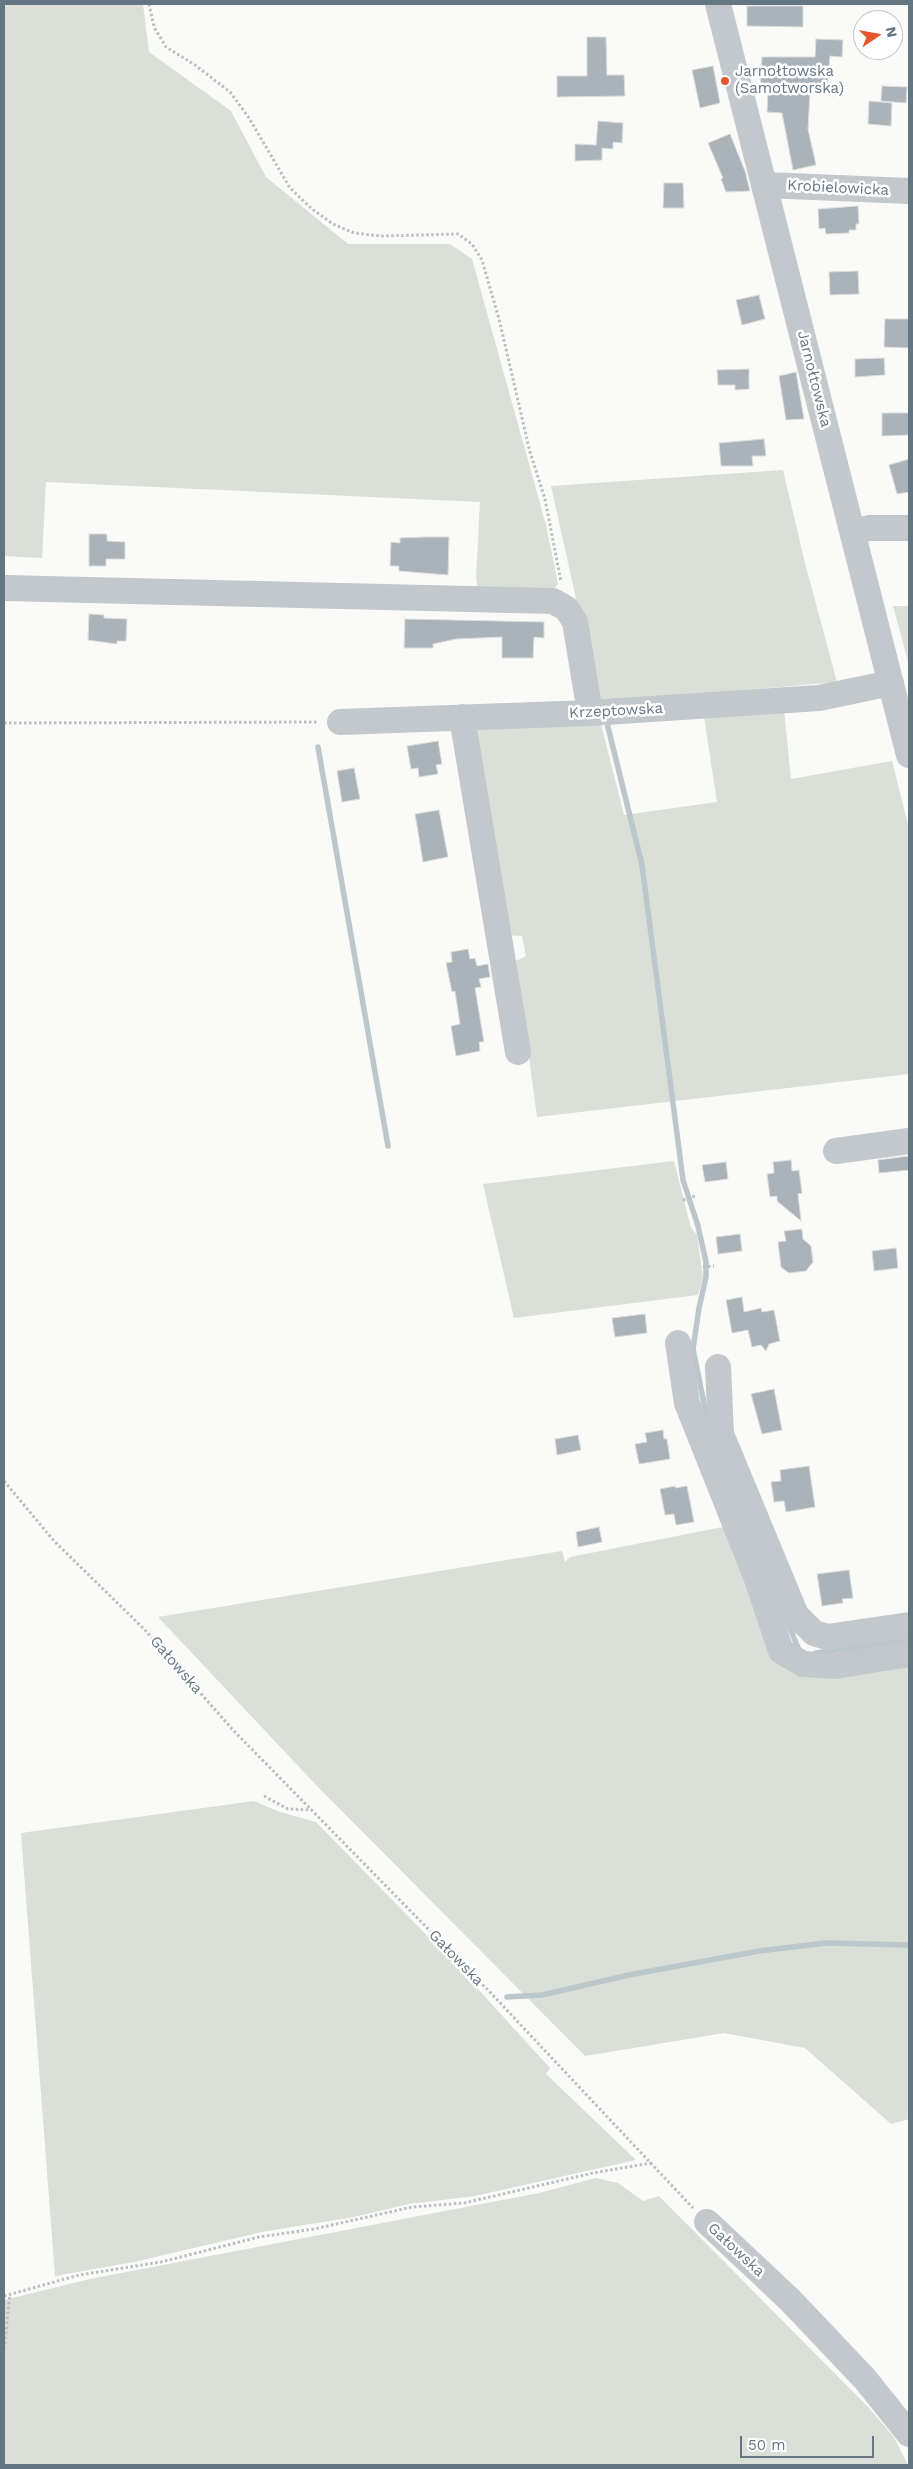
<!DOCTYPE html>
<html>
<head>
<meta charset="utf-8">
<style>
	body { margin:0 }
	#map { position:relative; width:913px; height:2469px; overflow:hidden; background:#fafaf8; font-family:"Work Sans",sans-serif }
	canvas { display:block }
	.frame { position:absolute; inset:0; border:5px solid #657683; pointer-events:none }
	.north { position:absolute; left:853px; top:10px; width:50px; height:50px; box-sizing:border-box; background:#fff; border:1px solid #c1c8cd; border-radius:50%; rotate:78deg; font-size:14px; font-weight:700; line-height:20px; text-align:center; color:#657683 }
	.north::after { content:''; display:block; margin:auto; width:18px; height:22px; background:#e4572e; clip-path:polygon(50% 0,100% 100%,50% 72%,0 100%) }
	.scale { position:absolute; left:740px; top:2436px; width:134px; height:22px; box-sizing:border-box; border:2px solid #657683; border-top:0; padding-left:6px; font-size:15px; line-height:18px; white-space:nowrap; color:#657683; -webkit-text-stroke:4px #fff; paint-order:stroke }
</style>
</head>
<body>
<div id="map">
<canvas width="913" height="2469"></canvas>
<div class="frame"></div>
<div class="north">N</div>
<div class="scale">50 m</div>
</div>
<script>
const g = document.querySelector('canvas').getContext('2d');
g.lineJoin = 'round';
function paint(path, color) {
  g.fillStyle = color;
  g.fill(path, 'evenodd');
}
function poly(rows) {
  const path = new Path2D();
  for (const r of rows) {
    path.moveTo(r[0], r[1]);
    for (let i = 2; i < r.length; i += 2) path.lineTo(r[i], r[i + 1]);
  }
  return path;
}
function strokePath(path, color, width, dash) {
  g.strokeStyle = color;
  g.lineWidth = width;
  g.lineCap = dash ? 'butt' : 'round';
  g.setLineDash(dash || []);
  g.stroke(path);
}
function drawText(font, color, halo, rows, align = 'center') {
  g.font = font + ' "Work Sans",sans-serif';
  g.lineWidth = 5;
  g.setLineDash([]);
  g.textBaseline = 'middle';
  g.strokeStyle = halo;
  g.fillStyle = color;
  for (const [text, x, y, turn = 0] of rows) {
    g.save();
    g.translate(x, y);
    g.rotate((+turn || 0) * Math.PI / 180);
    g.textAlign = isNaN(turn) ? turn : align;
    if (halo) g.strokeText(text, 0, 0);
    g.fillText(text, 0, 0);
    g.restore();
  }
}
const green = poly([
	[4,4,143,4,149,52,231,111,266,177,348,244,450,244,472,259,546,525,558,584,552,591,478,589,476,578,480,502,46,482,42,558,4,556],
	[783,470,805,563,837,682,599,703,551,486],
	[893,606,909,606,909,665],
	[784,710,791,779,892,761,909,829,909,1074,537,1117,516,961,526,956,522,936,506,935,473,736,479,728,600,720,624,815,717,802,704,717],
	[674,1161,691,1228,697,1235,703,1277,698,1295,514,1318,483,1184],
	[728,1526,781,1661,909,1664,909,2119,891,2124,805,2048,724,2033,585,2056,317,1786,158,1617,562,1551,565,1562,570,1557],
	[254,1801,280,1812,316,1822,456,1965,550,2068,546,2074,636,2160,475,2196,409,2204,354,2217,262,2232,134,2262,55,2276,21,1833],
	[596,2178,618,2183,643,2201,659,2196,869,2408,894,2437,908,2465,4,2465,4,2300,90,2279,539,2193]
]);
const stream = poly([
	[607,723,642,865,683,1180,698,1226,706,1262,706,1277,699,1308,693,1349,708,1423],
	[318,747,388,1146],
	[787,1621,799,1650],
	[816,1653,909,1640],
	[507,1997,542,1995,629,1975,759,1951,826,1943,909,1945]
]);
const building = poly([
	[747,6,803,6,803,27,747,26,747,6],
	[587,37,606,37,607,75,624,75,625,96,557,97,557,76,587,76,587,37],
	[816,39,843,40,842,57,830,56,827,91,810,92,808,129,816,165,793,170,782,113,767,112,768,91,760,91,762,57,815,57,816,39],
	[713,66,720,103,700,108,692,70,713,66],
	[882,86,907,87,906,103,881,101,882,86],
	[869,101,892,103,891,126,868,124,869,101],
	[598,121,623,123,622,143,613,142,613,149,602,148,602,160,575,161,575,144,596,145,598,121],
	[730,134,745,171,750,191,726,192,721,179,723,178,708,143,730,134],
	[664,183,683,183,684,208,663,208,664,183],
	[858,206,859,224,856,224,856,230,849,230,849,233,826,234,825,228,819,229,818,209,858,206],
	[858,271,859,294,830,295,829,272,858,271],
	[759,295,765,319,742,325,736,300,759,295],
	[885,319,909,319,909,348,884,347,885,319],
	[884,358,885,375,855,377,855,359,884,358],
	[749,369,749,389,735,390,735,385,718,385,717,370,749,369],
	[796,372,804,419,786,420,779,376,796,372],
	[882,413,909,413,909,435,882,436,882,413],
	[764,439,766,456,752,456,753,466,721,466,719,443,764,439],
	[909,459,909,492,897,494,889,465,909,459],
	[89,534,107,534,107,541,125,542,125,559,106,559,106,566,89,566,89,534],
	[425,537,449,537,448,575,399,571,399,566,390,566,391,542,400,543,400,538,425,537],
	[89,614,104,615,104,618,127,619,126,641,117,641,117,644,88,640,89,614],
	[405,619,544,622,544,638,534,637,533,658,502,658,502,637,456,639,433,644,433,648,404,648,405,619],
	[438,741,442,764,436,765,438,774,419,777,418,768,411,769,407,746,438,741],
	[354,768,360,799,342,802,337,771,354,768],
	[439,810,448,857,423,862,415,814,439,810],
	[468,949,470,959,475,958,477,966,488,964,490,977,479,979,481,987,475,988,484,1042,479,1042,480,1051,456,1056,451,1026,460,1024,455,991,452,992,446,963,452,962,451,952,468,949],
	[909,1156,909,1170,879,1173,878,1160,909,1156],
	[791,1160,792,1171,799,1170,802,1193,798,1194,801,1221,777,1201,777,1196,770,1197,767,1174,774,1173,773,1162,791,1160],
	[726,1162,728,1179,705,1182,702,1165,726,1162],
	[802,1229,803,1239,811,1246,813,1262,806,1271,789,1273,781,1267,778,1242,786,1241,784,1231,802,1229],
	[740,1234,742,1251,718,1254,716,1237,740,1234],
	[896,1248,898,1268,874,1271,872,1251,896,1248],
	[742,1297,744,1312,761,1308,762,1312,774,1310,780,1341,769,1344,766,1351,761,1345,752,1347,748,1330,732,1333,726,1300,742,1297],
	[645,1314,647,1333,615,1337,612,1318,645,1314],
	[774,1389,782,1430,762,1434,751,1394,774,1389],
	[663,1430,664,1439,667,1439,670,1459,639,1464,635,1444,647,1442,645,1433,663,1430],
	[578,1435,581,1450,557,1455,555,1439,578,1435],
	[809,1466,815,1507,786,1512,784,1501,774,1502,771,1482,781,1481,780,1470,809,1466],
	[675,1486,675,1488,687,1486,694,1522,676,1525,674,1514,665,1515,660,1489,675,1486],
	[599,1527,602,1542,578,1547,576,1532,599,1527],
	[849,1570,853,1598,842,1599,843,1603,822,1606,817,1574,849,1570]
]);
const path = poly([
	[149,4,154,27,166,47,195,65,230,92,249,118,290,188,312,209,333,224,354,233,381,236,458,234,472,244,482,260,499,319,530,452,545,499,561,582],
	[4,723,319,722],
	[683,1200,695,1196],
	[703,1267,714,1266],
	[4,1481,54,1541,145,1630,233,1730,487,1989,693,2208],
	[264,1796,288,1809,312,1810],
	[4,2296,79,2275,161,2262,259,2237,314,2229,412,2207,464,2203,593,2173,651,2163],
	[4,2349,10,2294]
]);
const minor = poly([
	[718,4,909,755],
	[766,185,909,191],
	[853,532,869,528,909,528],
	[4,588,553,601,567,609,575,622,590,713],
	[462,717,518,1052],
	[340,722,590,713,819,698,891,683],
	[836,1151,909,1141],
	[678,1343,687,1403,757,1579,781,1651,803,1664,835,1666,909,1654],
	[718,1367,721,1434,796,1615,814,1633,827,1637,909,1625],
	[707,2222,790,2300,865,2379,909,2434]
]);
const markers = [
	[725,81,5,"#e4572e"]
];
const poiNames = [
	["Jarnołtowska",735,72],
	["(Samotworska)",735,89]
];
const streetNames = [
	["Krobielowicka",838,188,3],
	["Jarnołtowska",814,379,76],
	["Krzeptowska",616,711,-3],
	["Gałowska",176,1665,49],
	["Gałowska",456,1958,46],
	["Gałowska",736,2250,43]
];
paint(green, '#dadfd7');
strokePath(stream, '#bbc7cb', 5.5);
paint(building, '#aab3b9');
strokePath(building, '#dcdcda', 1);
strokePath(path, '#bbbfc2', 3, [2.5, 2.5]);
strokePath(minor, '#c3c8cc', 26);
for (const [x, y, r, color] of markers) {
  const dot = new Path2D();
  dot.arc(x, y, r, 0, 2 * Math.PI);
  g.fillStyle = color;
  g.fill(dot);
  strokePath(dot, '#fff', 2);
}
drawText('15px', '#657683', '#fff', poiNames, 'left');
drawText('15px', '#657683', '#fff', streetNames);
</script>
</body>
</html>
